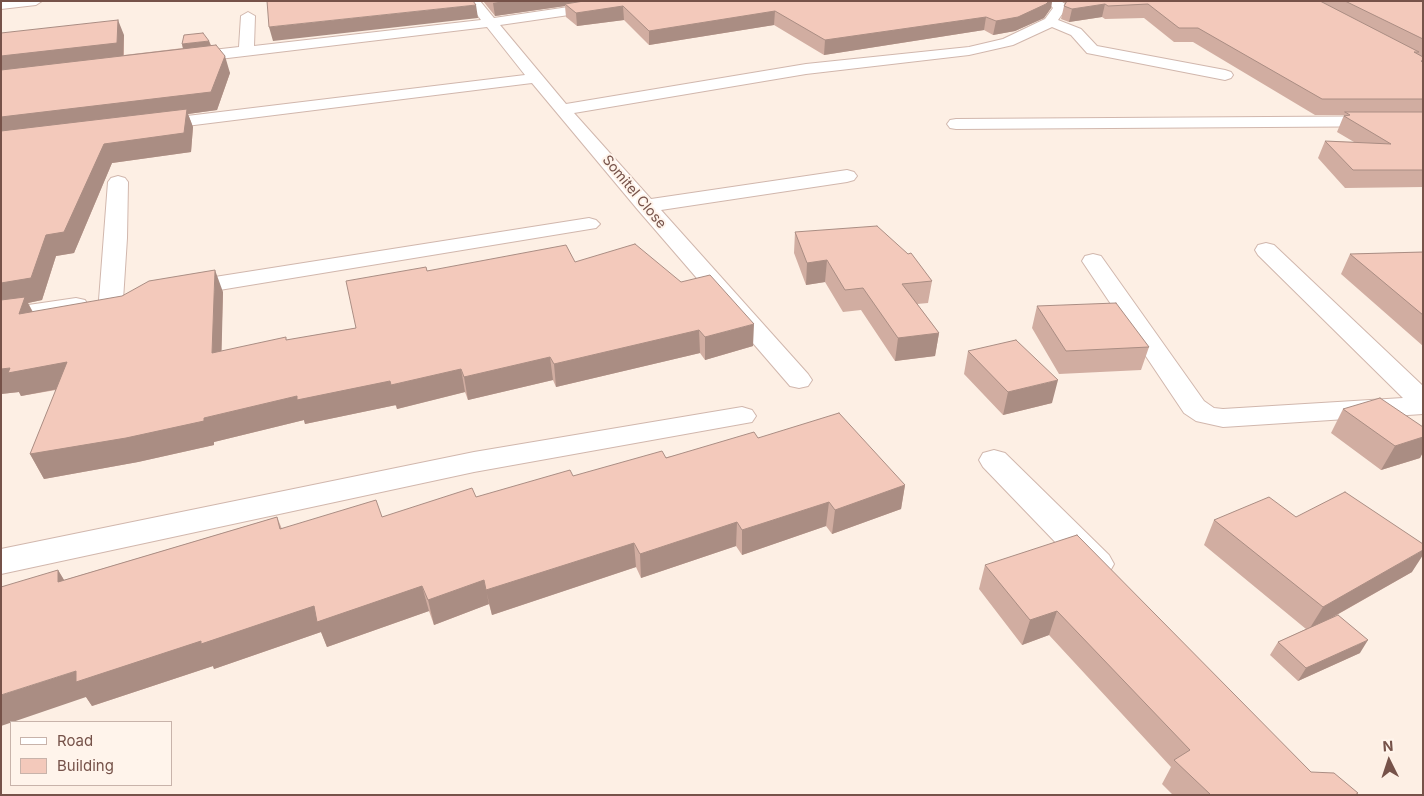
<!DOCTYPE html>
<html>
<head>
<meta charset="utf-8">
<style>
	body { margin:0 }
	#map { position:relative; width:1424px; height:796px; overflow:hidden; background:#fdefe4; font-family:Inter,sans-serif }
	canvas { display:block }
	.frame { position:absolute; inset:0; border:2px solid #765249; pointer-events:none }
	.legend { position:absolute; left:10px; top:721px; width:162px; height:65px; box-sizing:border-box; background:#fff4eb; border:1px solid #c8b3aa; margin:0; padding:6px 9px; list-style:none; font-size:15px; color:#765249 }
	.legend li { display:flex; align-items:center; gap:10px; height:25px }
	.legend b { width:25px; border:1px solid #c8b3aa }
	.north { position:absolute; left:1364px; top:736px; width:50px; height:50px; -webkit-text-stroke:4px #fff4eb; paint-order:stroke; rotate:356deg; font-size:14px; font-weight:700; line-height:20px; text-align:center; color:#765249 }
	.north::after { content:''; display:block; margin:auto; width:18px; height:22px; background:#765249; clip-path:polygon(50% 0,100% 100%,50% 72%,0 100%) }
</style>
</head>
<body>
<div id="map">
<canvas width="1424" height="796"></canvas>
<div class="frame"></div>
<ul class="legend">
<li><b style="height:6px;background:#fff"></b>Road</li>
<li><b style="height:14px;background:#f3c9bb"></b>Building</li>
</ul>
<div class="north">N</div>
</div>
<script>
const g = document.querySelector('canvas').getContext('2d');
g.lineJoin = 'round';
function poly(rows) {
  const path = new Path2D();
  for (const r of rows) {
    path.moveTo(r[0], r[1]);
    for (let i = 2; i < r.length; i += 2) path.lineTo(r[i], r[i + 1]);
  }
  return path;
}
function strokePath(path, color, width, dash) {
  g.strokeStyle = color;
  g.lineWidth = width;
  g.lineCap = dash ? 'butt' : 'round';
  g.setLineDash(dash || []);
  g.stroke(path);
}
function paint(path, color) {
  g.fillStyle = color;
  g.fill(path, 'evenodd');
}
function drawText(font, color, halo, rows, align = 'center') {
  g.font = font + ' Inter,sans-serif';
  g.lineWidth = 4;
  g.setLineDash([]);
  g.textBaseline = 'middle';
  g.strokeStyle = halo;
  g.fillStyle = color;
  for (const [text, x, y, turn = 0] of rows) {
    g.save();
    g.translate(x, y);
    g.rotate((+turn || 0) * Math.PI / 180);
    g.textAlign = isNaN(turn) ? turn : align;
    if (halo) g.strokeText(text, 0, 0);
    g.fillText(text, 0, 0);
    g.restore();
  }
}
const minor = poly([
	[1,1,42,1,36,5,1,9,1,1],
	[467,1,480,1,494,18,609,1,644,1,638,5,500,25,566,104,806,64,969,47,1003,39,1045,19,1053,8,1047,1,1061,1,1065,4,1067,7,1058,20,1081,29,1097,46,1225,70,1231,72,1233,75,1231,78,1225,80,1087,53,1071,35,1052,27,1013,45,969,55,806,74,574,113,651,199,847,170,854,172,857,176,854,180,847,182,661,210,808,374,812,380,808,386,799,388,790,386,638,210,532,83,154,130,148,129,145,125,148,121,154,120,525,75,487,27,186,63,181,61,178,58,181,55,186,53,239,47,241,16,248,12,255,16,254,46,481,20,467,1],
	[1423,116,1423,126,956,129,950,128,947,124,950,120,956,119,1423,116],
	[118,176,125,178,128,182,127,238,123,300,119,305,111,307,103,305,99,300,108,182,111,178,118,176],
	[589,218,596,220,600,224,596,228,183,296,175,294,171,289,175,284,183,282,589,218],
	[1266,243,1274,245,1423,386,1423,414,1223,427,1196,421,1184,413,1082,261,1085,256,1093,254,1101,256,1204,401,1214,408,1223,409,1403,398,1258,255,1255,250,1258,245,1266,243],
	[76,298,85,300,88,305,85,310,1,323,1,309,76,298],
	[742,407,752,410,756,416,752,422,474,472,1,574,1,549,474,452,742,407],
	[994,450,1005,453,1109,555,1114,564,1109,573,1097,577,1085,573,983,467,979,460,983,453,994,450]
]);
const wall = poly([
	[483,1,1052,1,1051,8,1044,18,1015,31,993,35,984,30,824,55,774,25,649,45,624,20,577,26,566,17,565,6,495,16],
	[1063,1,1423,1,1423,187,1345,188,1318,158,1325,141,1354,142,1337,132,1344,115,1315,115,1193,42,1174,42,1144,18,1105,19,1102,17,1069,22,1061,19,1064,6,1065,3],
	[1,33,124,35,124,55,183,48,182,44,209,41,211,45,230,73,217,110,188,114,193,127,191,152,112,163,74,253,56,256,42,300,28,303,33,312,223,292,221,351,287,340,356,328,427,271,575,262,753,346,705,360,700,353,556,387,553,380,468,400,465,392,397,409,396,405,305,424,304,420,214,442,214,445,138,462,44,479,30,454,56,390,21,396,19,392,1,394],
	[795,232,932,281,928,303,917,304,939,333,935,356,895,361,861,310,843,312,825,282,806,285,794,253],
	[1423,252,1423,346,1341,274,1350,254],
	[1037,306,1149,347,1141,370,1059,374,1032,328],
	[968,351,1052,403,1003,415,964,374],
	[1343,409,1423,427,1423,452,1420,458,1381,470,1331,433],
	[758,438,905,485,901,509,832,534,826,526,742,555,736,546,641,578,636,567,492,615,489,604,434,625,429,611,327,647,321,632,214,669,213,666,92,706,86,697,58,570,64,580,277,517,282,529,382,517],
	[1296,517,1412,572,1335,616,1360,653,1298,681,1270,655,1278,642,1306,629,1204,545,1214,520],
	[985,565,1311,772,1356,795,1173,795,1162,784,1171,767,1049,635,1022,645,979,589]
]);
const shadedWall = poly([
	[503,1,595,1,565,4,565,6,495,16,493,3],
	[1049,1,1052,1,1051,8,1044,18,1015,31,993,35,996,21],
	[1105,4,1102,17,1069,22,1072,9],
	[476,5,478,18,273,41,269,27],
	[623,6,624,20,577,26,576,13],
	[775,11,774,25,649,45,649,31],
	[986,17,984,30,824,55,825,40],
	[118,20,124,35,123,60,1,74,1,56],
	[209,41,212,49,184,53,182,44],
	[225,56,230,73,217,110,188,114,193,127,191,152,112,163,74,253,56,256,42,300,28,303,36,319,31,337,1,307,1,117],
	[827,260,825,282,806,285,807,263],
	[215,270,223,292,221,376,212,353],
	[754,324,753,346,705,360,705,337],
	[699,330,700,353,556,387,554,364],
	[939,333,935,356,895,361,898,338],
	[550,357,553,380,468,400,464,377],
	[67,362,79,385,21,396,19,392,1,394,1,369],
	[461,369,465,392,397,409,391,385],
	[1058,380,1052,403,1003,415,1008,392],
	[390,381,396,405,305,424,304,420,214,442,214,445,138,462,44,479,30,454,204,418,297,396],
	[1423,437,1423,452,1420,458,1381,470,1395,446],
	[905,485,901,509,832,534,835,510],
	[829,502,826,526,742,555,742,530],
	[737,522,736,546,641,578,640,554],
	[634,543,636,567,492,615,486,590],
	[1423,550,1423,555,1412,572,1308,631,1323,607],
	[58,570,73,595,58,582],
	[484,580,489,604,434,625,428,600],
	[422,586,429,611,327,647,321,632,214,669,213,666,92,706,86,697,1,726,1,695,76,671,201,641,314,606],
	[1057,611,1049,635,1022,645,1030,620],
	[1368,640,1360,653,1298,681,1306,668]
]);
const building = poly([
	[267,1,473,1,476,5,269,27,267,1],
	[584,1,1049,1,1046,4,1018,17,996,21,986,17,825,40,775,11,649,31,623,6,576,13,565,4,584,1],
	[1067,1,1320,1,1419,52,1414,52,1423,57,1423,61,1421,61,1423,62,1423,99,1322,99,1198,28,1179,28,1148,4,1108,6,1105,4,1072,9,1064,6,1067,1],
	[1345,1,1423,1,1423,39,1345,1],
	[118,20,117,43,1,56,1,33,118,20],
	[203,33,209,41,182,44,184,35,203,33],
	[216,45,225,56,211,92,1,117,1,70,216,45],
	[187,109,184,133,104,144,64,232,46,235,31,278,1,283,1,131,187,109],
	[1345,112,1423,112,1423,170,1353,170,1325,141,1391,144,1344,116,1350,115,1345,112],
	[877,226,908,254,911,253,932,281,902,284,939,333,898,338,863,288,845,290,827,260,807,263,795,232,877,226],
	[635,244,681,282,710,275,754,324,705,337,699,330,554,364,550,357,464,377,461,369,391,385,390,381,297,400,297,396,204,418,204,421,126,438,30,454,67,362,8,373,10,368,1,369,1,300,25,297,19,314,122,296,149,281,215,270,212,353,286,337,286,340,356,328,346,281,426,267,427,271,566,245,575,262,635,244],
	[1423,252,1423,315,1350,254,1423,252],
	[1116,303,1149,347,1066,351,1037,306,1116,303],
	[1016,340,1058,380,1008,392,968,351,1016,340],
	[1380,398,1423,427,1423,437,1395,446,1343,409,1380,398],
	[839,413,905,485,835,510,829,502,742,530,737,522,640,554,634,543,486,590,484,580,428,600,422,586,317,622,314,606,201,644,201,641,76,682,76,671,1,695,1,587,58,570,58,582,277,517,280,529,376,500,382,517,472,488,476,497,570,470,573,476,662,451,666,458,754,432,758,438,839,413],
	[1345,492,1423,544,1423,550,1323,607,1214,520,1269,497,1296,517,1345,492],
	[1077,535,1311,772,1334,773,1358,793,1355,795,1211,795,1174,760,1190,750,1057,611,1030,620,985,565,1077,535],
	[1338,615,1368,640,1306,668,1278,642,1338,615]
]);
const farStreetnames = [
	["Somitel Close",634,192,50]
];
strokePath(minor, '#d1b7ad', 2);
paint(minor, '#fff');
paint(wall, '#d1ada1');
paint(shadedWall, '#aa8d83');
paint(building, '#f3c9bb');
strokePath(building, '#aa8d83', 1);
drawText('14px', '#765249', '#fff4eb', farStreetnames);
</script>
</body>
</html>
